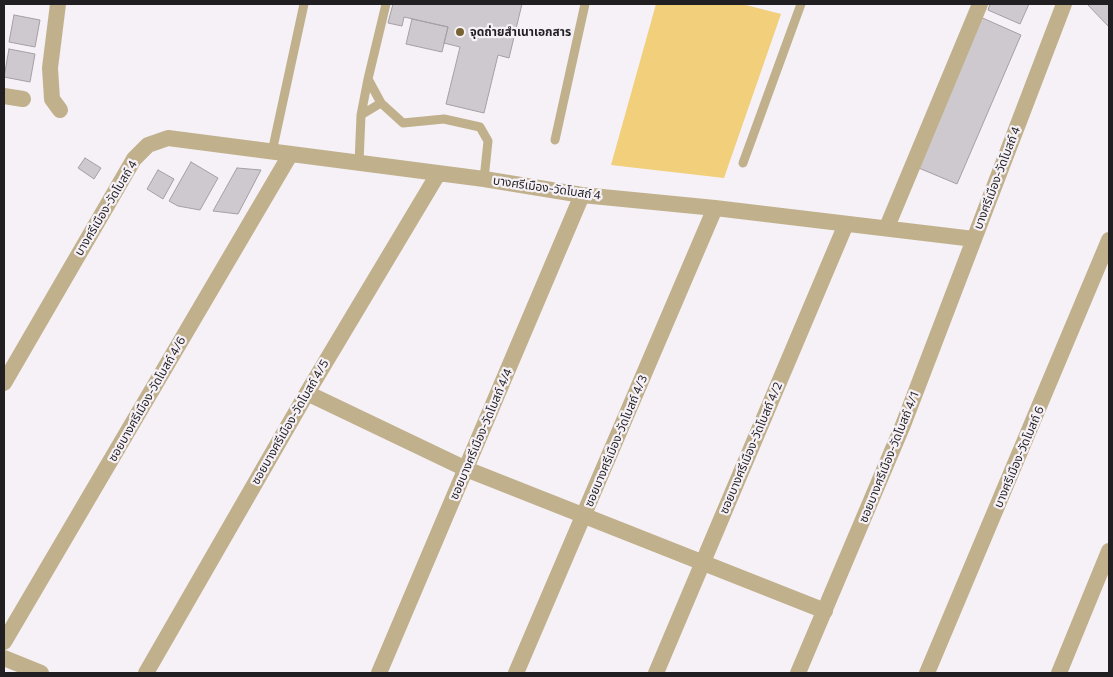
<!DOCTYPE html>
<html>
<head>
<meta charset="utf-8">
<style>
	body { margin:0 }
	#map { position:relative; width:1113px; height:677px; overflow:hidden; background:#f6f1f7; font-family:Commissioner,sans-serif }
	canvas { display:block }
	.frame { position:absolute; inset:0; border:5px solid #211f21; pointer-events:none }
</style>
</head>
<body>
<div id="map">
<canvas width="1113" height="677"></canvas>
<div class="frame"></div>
</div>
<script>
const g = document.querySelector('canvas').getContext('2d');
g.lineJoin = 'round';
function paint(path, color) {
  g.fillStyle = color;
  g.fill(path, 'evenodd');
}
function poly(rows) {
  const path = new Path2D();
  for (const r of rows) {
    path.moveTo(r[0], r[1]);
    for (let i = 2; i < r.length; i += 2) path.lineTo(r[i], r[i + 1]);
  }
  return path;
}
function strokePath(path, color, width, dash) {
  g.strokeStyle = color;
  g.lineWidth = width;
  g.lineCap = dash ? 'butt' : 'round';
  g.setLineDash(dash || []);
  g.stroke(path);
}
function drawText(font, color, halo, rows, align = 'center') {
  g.font = font + ' Commissioner,"Noto Sans Thai",sans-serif';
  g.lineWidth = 4.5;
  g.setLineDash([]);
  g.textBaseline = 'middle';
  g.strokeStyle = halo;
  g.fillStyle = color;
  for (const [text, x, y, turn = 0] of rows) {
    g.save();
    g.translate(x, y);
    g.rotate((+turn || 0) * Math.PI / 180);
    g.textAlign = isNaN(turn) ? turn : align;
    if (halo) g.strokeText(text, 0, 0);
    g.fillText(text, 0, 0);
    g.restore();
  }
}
const green = poly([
	[656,4,742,4,781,14,724,178,611,165]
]);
const building = poly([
	[393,4,522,4,509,58,498,55,484,113,446,104,460,47,444,43,448,27,404,17,402,26,388,23,393,4],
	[990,4,1029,4,1020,24,988,10,990,4],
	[1087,4,1109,4,1109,27,1087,4],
	[14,15,40,20,35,47,9,42,14,15],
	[978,16,1021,35,957,184,914,166,978,16],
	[412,19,448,27,442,52,406,44,412,19],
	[9,49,35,54,30,82,4,77,9,49],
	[85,158,101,168,94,179,78,168,85,158],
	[191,162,218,178,200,210,178,206,169,201,191,162],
	[237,168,261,170,238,214,213,211,237,168],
	[158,170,174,179,163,199,147,189,158,170]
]);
const service = poly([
	[386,4,368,79,381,103,403,123,444,119,480,127,488,141,484,179],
	[361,115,368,79],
	[555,140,585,4],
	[272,152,304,4],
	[359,163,361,115,381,103],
	[743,163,801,4]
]);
const minor = poly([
	[58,4,50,68,52,99,60,110],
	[4,96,23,99],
	[887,227,980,4],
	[4,383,134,159,148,145,168,138,484,179,582,195,715,208,974,239],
	[307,393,466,469,825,611],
	[4,642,290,155],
	[4,658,41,673],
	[146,673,307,393,438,174],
	[379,673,582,195],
	[516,673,715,208],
	[656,673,846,224],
	[798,673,903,425,1064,4],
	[927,673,1109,240],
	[1059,673,1109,551]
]);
const markers = [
	[460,32,5,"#776332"]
];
const poiNames = [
	["จุดถ่ายสำเนาเอกสาร",470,32]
];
const streetNames = [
	["บางศรีเมือง-วัดโบสถ์ 4",997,178,-69],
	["บางศรีเมือง-วัดโบสถ์ 4",547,188,8],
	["บางศรีเมือง-วัดโบสถ์ 4",106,208,-59],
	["ซอยบางศรีเมือง-วัดโบสถ์ 4/6",147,399,-60],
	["ซอยบางศรีเมือง-วัดโบสถ์ 4/5",290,422,-60],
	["ซอยบางศรีเมือง-วัดโบสถ์ 4/4",481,434,-67],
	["ซอยบางศรีเมือง-วัดโบสถ์ 4/3",616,441,-67],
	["ซอยบางศรีเมือง-วัดโบสถ์ 4/2",751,448,-67],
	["ซอยบางศรีเมือง-วัดโบสถ์ 4/1",889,457,-68],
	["บางศรีเมือง-วัดโบสถ์ 6",1019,457,-67]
];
paint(green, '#f1cf7b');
paint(building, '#cec9cf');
strokePath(building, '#a49fa4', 1);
strokePath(service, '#c0b18c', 9);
strokePath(minor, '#c0b18c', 16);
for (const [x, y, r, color] of markers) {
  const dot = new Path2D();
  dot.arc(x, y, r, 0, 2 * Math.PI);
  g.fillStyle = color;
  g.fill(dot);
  strokePath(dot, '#f6f1f7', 2);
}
drawText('bold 12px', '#211f21', '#f6f1f7', poiNames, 'left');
drawText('12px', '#211f21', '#f6f1f7', streetNames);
</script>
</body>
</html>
